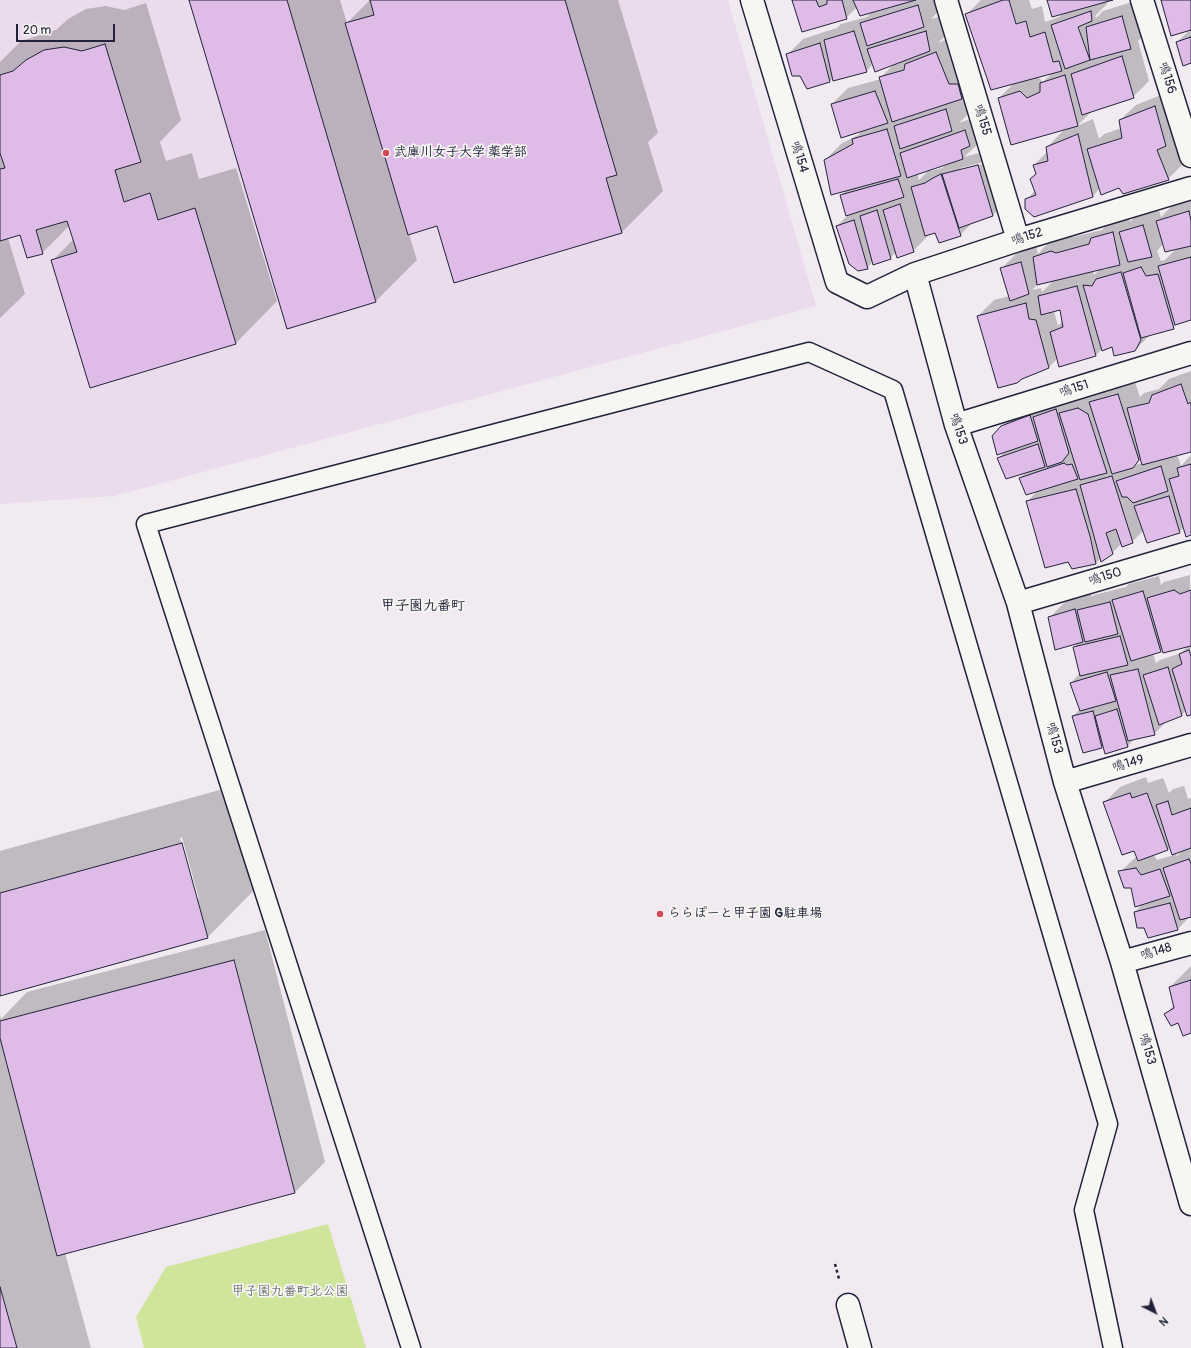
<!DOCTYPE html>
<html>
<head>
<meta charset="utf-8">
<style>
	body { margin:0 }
	#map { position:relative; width:1191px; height:1348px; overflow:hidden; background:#f1eaf0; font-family:Pangolin,sans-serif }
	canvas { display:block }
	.north { position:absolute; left:1135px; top:1292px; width:40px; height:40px; -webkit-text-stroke:3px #f6f6f2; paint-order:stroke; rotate:138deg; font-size:11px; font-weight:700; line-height:16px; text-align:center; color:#22223b }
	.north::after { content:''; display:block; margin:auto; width:14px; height:18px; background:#22223b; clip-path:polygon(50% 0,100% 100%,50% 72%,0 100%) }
	.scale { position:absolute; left:16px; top:24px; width:99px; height:18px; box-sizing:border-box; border:2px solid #22223b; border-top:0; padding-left:5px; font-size:12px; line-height:14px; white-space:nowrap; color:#22223b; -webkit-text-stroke:3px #f6f6f2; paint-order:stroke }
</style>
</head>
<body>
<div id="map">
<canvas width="1191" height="1348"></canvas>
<div class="north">N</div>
<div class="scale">20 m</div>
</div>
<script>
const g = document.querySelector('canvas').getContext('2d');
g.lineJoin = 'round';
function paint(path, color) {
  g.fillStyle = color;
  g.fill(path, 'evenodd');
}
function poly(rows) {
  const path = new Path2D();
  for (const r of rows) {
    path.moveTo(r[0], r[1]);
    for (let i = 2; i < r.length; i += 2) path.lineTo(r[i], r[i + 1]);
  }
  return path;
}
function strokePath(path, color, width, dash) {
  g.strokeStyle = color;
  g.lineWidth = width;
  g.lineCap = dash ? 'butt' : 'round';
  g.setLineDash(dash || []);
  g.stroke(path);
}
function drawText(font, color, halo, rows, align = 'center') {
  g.font = font + ' Pangolin,"Klee One",sans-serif';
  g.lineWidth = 3.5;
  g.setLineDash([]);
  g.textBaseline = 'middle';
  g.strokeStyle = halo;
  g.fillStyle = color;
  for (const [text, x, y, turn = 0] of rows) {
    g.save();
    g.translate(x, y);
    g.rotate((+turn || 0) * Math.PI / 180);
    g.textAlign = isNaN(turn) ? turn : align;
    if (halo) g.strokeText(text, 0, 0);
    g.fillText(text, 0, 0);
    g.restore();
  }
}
const built = poly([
	[0,0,728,0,816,306,114,496,0,504]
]);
const green = poly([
	[328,1224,366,1348,144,1348,136,1317,166,1267]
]);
const shadow = poly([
	[190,0,340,0,347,23,370,0,618,0,658,133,648,142,663,191,622,232,438,225,409,234,417,260,376,301],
	[793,0,936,0,939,11,931,19,942,16,946,35,938,43,952,37,978,82,963,97,968,114,959,123,981,115,979,143,964,157,994,149,1009,199,993,215,973,222,960,235,936,232,929,234,929,235,913,251,896,252,890,258,873,261,867,268,837,226,847,216,841,195,847,190,825,160,841,144,858,135,863,130,832,104,848,88,881,79,880,78,895,63,873,64,866,71,833,78,830,81,807,88,788,54,803,39,836,28,836,29,841,24,867,17,872,12,857,7,846,18],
	[983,162,983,164,961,170,961,168],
	[947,164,942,168,931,171,930,169,919,180,917,173],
	[981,0,1029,0,1032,9,1042,6,1045,22,1059,17,1064,13,1048,0,1109,0,1107,1,1107,4,1095,16,1096,18,1103,11,1138,0,1147,32,1138,41,1149,81,1133,97,1092,111,1077,126,1093,119,1099,139,1104,134,1122,128,1120,120,1136,105,1171,91,1184,163,1168,179,1120,187,1100,188,1093,196,1034,216,1026,200,1035,191,1036,174,1034,165,1047,152,1047,147,1063,131,1068,129,1067,128,999,98,1014,83,966,15],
	[1053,72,1043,82,1037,76],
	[1127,136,1128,138,1106,145,1106,143],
	[1162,0,1191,0,1191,62,1177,42,1191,29],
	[146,3,181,120,160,142,166,161,192,153,199,179,236,168,277,301,236,343,53,260,74,239,70,225,42,253,20,234,8,238,25,294,0,318,0,62,21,41,56,30,68,19,86,9,106,6,124,10],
	[1191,200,1191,319,1179,323,1173,328,1150,335,1135,350,1113,346,1102,349,1095,356,1058,358,1049,367,978,316,994,300,1009,296,1001,269,1017,253,1036,247,1038,254,1050,241,1068,235,1073,237,1102,230,1108,223,1129,217,1130,222,1136,216,1159,210,1161,217,1173,205],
	[1163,244,1177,248,1165,260,1161,261,1157,251],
	[1110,266,1106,270,1100,269,1094,275,1093,270],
	[1055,279,1042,292,1041,288,1032,290,1039,283],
	[1061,309,1063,320,1058,326,1054,311],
	[1191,371,1191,451,1177,454,1181,466,1191,455,1191,534,1184,527,1179,532,1144,530,1132,542,1122,543,1112,553,1101,558,1096,563,1072,568,1027,502,1038,490,1020,478,1026,472,999,458,1005,451,1002,426,1018,410,1094,392,1098,395,1106,386,1134,379,1140,397,1144,393,1159,389,1169,379],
	[1141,459,1142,463,1135,465],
	[1190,575,1191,714,1186,710,1182,715,1167,721,1154,734,1135,738,1128,746,1104,745,1102,747,1073,716,1080,709,1071,683,1080,673,1074,647,1078,643,1049,618,1065,602,1091,594,1092,597,1094,595,1126,587,1129,584,1159,576,1161,585,1164,582],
	[1188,646,1181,653,1160,660,1156,663,1153,653,1160,651,1163,648],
	[1146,777,1148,783,1163,778,1169,793,1173,789,1184,786,1188,799,1191,798,1191,915,1178,929,1144,927,1135,912,1143,903,1120,872,1137,856,1135,850,1104,803,1120,787],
	[1171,846,1174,855,1157,860,1154,855,1167,850],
	[1183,850,1177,856,1175,853],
	[241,784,266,878,208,937,0,995,0,851],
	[182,837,199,899,197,899,180,838],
	[265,930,325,1162,295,1192,65,1253,91,1348,0,1348,0,1015,1,1019,27,992],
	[1191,966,1191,1032,1179,1021,1166,1014,1174,1005,1170,987]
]);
const building = poly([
	[189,0,287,0,376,302,287,329,189,0],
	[370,0,565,0,617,175,606,178,622,233,454,283,437,226,408,235,345,23,374,15,370,0],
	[792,0,816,0,819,7,827,4,827,0,842,0,847,19,802,32,792,0],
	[853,0,916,0,860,16,853,0],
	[1003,0,1009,0,1016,24,1026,21,1030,37,1045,32,1053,62,1059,61,1062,71,991,90,965,14,1003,0],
	[1047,0,1113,0,1052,17,1047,0],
	[1161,0,1191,0,1191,30,1171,36,1161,0],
	[918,5,924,27,867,46,860,23,918,5],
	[1091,11,1092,21,1078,27,1090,60,1065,69,1051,25,1091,11],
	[1122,16,1131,49,1090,60,1086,27,1122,16],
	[854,31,867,72,833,81,824,40,854,31],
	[926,31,930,51,875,72,867,49,926,31],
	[1191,37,1191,63,1183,66,1176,42,1191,37],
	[820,43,830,82,807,89,800,76,792,76,786,54,820,43],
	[105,44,141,162,115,170,124,202,150,193,158,220,195,208,236,344,90,388,51,260,77,252,67,221,36,230,43,254,27,258,20,235,0,241,0,169,5,168,0,153,0,75,13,71,26,60,44,50,64,47,82,51,105,44],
	[936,52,949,84,958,84,962,99,892,122,879,77,904,70,905,64,936,52],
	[1122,56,1134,98,1082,115,1071,74,1122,56],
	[1065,75,1078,126,1011,145,998,98,1020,91,1027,98,1040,92,1040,83,1065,75],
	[875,91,888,123,841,138,831,104,875,91],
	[1155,106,1166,146,1157,150,1169,180,1123,194,1119,188,1101,195,1087,149,1122,138,1119,120,1155,106],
	[946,109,952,131,900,149,894,126,946,109],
	[887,129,901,176,831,195,824,160,853,144,852,139,887,129],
	[965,130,970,146,961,150,963,159,907,178,900,153,965,130],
	[1078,134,1093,197,1034,217,1025,209,1025,199,1036,195,1030,179,1036,174,1033,165,1048,161,1046,147,1078,134],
	[978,165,993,216,959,228,942,174,978,165],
	[941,174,961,236,939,243,935,233,925,236,911,187,925,183,933,178,941,174],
	[898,179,904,197,846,216,840,195,898,179],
	[900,204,914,252,897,258,883,210,900,204],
	[877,210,891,259,873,265,860,216,877,210],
	[1189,211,1191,221,1191,246,1165,252,1156,221,1189,211],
	[854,220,868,269,858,271,849,264,836,226,854,220],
	[1143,225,1152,257,1128,262,1119,232,1143,225],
	[1113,232,1120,265,1037,285,1033,257,1051,251,1056,253,1089,244,1091,238,1113,232],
	[1191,257,1191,320,1175,325,1158,266,1191,257],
	[1021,262,1029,294,1010,301,1000,268,1021,262],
	[1141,267,1146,276,1158,274,1174,329,1141,338,1123,273,1141,267],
	[1121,272,1141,340,1135,351,1114,356,1112,347,1102,351,1083,285,1092,286,1096,279,1121,272],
	[1077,286,1096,356,1059,367,1050,332,1063,327,1060,310,1041,315,1038,296,1077,286],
	[1026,303,1029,319,1036,320,1049,368,1022,379,1017,383,998,388,977,316,1026,303],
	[1181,384,1188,404,1191,402,1191,452,1142,465,1127,408,1149,403,1152,395,1181,384],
	[1118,394,1139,460,1133,468,1112,474,1089,402,1118,394],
	[1078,408,1088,414,1107,473,1080,480,1059,413,1078,408],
	[1056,409,1069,453,1062,462,1047,467,1033,417,1056,409],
	[1030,415,1038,441,997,455,992,436,1001,426,1030,415],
	[1038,444,1045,467,1006,479,997,458,1038,444],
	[1064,463,1067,465,1072,464,1078,479,1026,495,1019,478,1064,463],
	[1191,464,1191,535,1186,537,1169,479,1179,476,1177,468,1191,464],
	[1161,466,1168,491,1133,503,1127,497,1122,497,1116,481,1161,466],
	[1112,476,1133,543,1122,547,1116,529,1106,533,1113,554,1101,562,1080,485,1112,476],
	[1076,489,1090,536,1096,564,1072,569,1068,562,1045,568,1026,501,1076,489],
	[1169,496,1180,533,1147,543,1134,506,1169,496],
	[1174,590,1180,594,1191,590,1191,646,1163,653,1147,598,1174,590],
	[1143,591,1161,652,1131,661,1112,600,1143,591],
	[1110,602,1118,634,1085,642,1077,610,1110,602],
	[1075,609,1083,642,1055,650,1048,617,1075,609],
	[1120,636,1128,665,1080,676,1073,647,1120,636],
	[1189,650,1191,656,1191,715,1187,716,1172,669,1182,664,1179,654,1189,650],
	[1168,667,1182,716,1159,725,1143,675,1168,667],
	[1138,669,1155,735,1128,741,1110,675,1138,669],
	[1107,672,1116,701,1080,711,1070,683,1107,672],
	[1117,709,1128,747,1105,754,1095,716,1117,709],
	[1093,711,1102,748,1083,753,1072,716,1093,711],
	[1130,793,1132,798,1147,793,1168,850,1138,861,1134,851,1122,855,1103,802,1130,793],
	[1168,801,1172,815,1191,808,1191,848,1172,855,1156,805,1168,801],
	[182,843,208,938,0,996,0,893,182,843],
	[1189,859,1191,864,1191,917,1180,920,1163,868,1189,859],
	[1136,868,1141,875,1160,869,1170,896,1135,907,1131,888,1124,888,1118,871,1136,868],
	[1170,903,1178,930,1148,938,1144,928,1137,928,1134,912,1170,903],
	[234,960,295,1193,57,1256,0,1038,0,1021,234,960],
	[1191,980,1191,1033,1183,1036,1178,1023,1171,1026,1164,1014,1174,1008,1169,987,1191,980],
	[0,1287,17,1348,0,1348,0,1287]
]);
const path = poly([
	[835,1264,839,1279]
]);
const service = poly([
	[411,1348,146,524,809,352,893,390,1108,1124,1084,1210,1113,1348]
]);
const pedestrian = poly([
	[848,1305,860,1348]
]);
const minor = poly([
	[752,0,837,282,867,297,915,274,1018,240,1191,188],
	[946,0,1018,240],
	[1142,0,1191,156],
	[915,274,956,425,1018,603,1065,782,1122,962,1191,1204],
	[956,425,1191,353],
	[1018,603,1191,552],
	[1065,782,1191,745],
	[1122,962,1191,943]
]);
const markers = [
	[386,153,4,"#d1495b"],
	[660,914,4,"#d1495b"]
];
const streetNames = [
	["鳴156",1167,78,73],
	["鳴155",982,120,73],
	["鳴154",799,157,73],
	["鳴152",1027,237,-17],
	["鳴151",1074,389,-17],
	["鳴153",958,429,72],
	["鳴150",1105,577,-17],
	["鳴153",1054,738,75],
	["鳴149",1128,764,-16],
	["鳴148",1156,952,-16],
	["鳴153",1147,1049,74]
];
const poiNames = [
	["武庫川女子大学 薬学部",394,153],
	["ららぽーと甲子園 G駐車場",668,914]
];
const parkNames = [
	["甲子園九番町北公園",290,1292]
];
const neighbourhoodNames = [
	["甲子園九番町",423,606]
];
paint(built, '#ebdced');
paint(green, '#cee59b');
paint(shadow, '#0003');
paint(building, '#debce7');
strokePath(building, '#22223b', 1);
strokePath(service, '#22223b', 21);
strokePath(pedestrian, '#22223b', 25);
strokePath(minor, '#22223b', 25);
strokePath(path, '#22223b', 2.5, [3, 3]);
strokePath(service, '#f6f6f2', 18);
strokePath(pedestrian, '#f6f6f2', 22);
strokePath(minor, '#f6f6f2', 22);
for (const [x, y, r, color] of markers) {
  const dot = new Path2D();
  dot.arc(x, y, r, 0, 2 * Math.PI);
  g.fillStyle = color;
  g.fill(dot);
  strokePath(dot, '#f6f6f2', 1.5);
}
drawText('13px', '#22223b', '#f6f6f2', streetNames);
drawText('bold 13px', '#22223b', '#f6f6f2', poiNames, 'left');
drawText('13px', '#4d5353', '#f6f6f2', parkNames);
drawText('bold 14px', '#22223b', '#f6f6f2', neighbourhoodNames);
</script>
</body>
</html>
